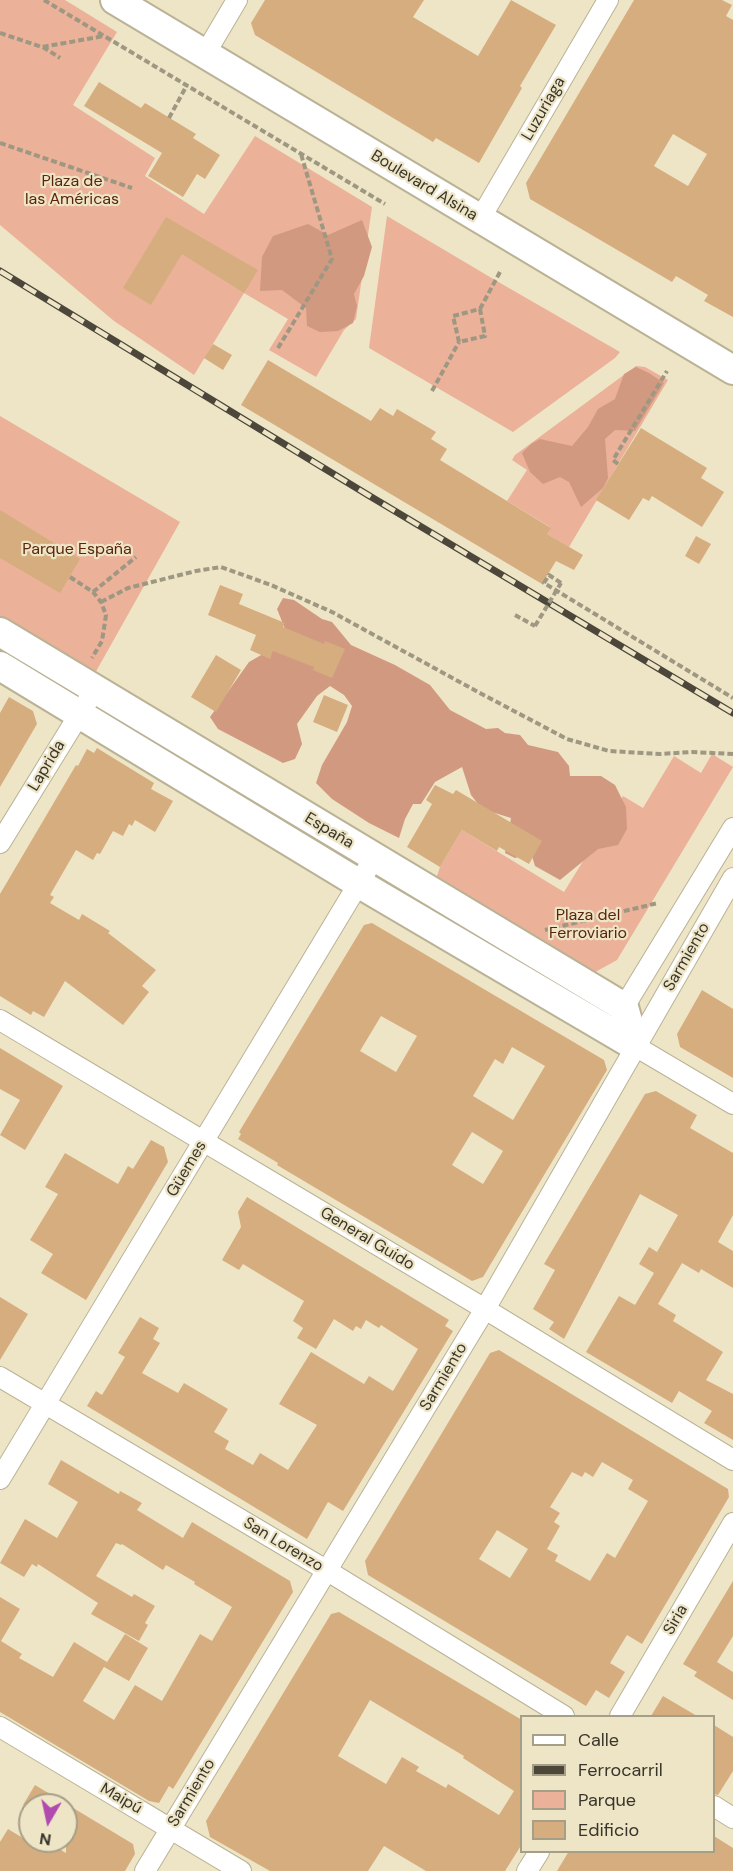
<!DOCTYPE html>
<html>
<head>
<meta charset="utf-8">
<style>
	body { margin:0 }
	#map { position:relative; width:733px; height:1871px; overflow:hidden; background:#eee5c7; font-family:"DM Sans",sans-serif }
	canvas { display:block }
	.legend { position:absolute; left:520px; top:1715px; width:195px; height:138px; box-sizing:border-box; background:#eee5c7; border:2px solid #a69f88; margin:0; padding:8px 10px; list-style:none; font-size:18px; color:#39352a }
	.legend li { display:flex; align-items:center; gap:12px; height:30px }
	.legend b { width:30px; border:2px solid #a69f88 }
	.north { position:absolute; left:18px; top:1793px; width:60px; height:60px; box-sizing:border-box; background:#eee5c7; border:2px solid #a69f88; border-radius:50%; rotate:189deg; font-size:16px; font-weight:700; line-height:24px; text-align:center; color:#39352a }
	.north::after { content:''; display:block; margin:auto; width:21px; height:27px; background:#b14aae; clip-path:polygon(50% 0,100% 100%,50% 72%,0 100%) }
</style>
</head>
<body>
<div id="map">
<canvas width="733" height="1871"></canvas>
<ul class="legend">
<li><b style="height:8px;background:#fff"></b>Calle</li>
<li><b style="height:8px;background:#4c473a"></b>Ferrocarril</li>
<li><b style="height:16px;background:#ebb199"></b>Parque</li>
<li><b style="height:16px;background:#d6ad7f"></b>Edificio</li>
</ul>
<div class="north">N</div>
</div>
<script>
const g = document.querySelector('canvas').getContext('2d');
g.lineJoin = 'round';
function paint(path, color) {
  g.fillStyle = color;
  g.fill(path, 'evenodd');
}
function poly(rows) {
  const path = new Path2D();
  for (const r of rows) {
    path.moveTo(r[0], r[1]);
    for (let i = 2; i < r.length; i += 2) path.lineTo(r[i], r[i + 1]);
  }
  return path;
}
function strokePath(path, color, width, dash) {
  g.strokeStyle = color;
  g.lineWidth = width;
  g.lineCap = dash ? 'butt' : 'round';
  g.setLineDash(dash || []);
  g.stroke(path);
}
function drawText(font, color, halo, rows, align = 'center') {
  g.font = font + ' "DM Sans",sans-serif';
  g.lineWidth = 4.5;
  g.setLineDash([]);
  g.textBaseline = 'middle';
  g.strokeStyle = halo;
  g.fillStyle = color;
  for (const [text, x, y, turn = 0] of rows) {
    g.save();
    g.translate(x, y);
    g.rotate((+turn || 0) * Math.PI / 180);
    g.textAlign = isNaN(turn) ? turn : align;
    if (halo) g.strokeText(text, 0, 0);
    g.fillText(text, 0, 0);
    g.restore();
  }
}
const green = poly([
	[0,0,65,0,117,32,73,105,155,158,145,176,204,214,255,136,372,207,356,319,344,330,316,377,269,350,288,319,244,293,194,375,114,321,0,225],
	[387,216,495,280,620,352,615,358,513,432,369,348],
	[636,366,645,367,668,380,569,547,547,534,550,527,507,501,527,470,512,460,515,455],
	[0,416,180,522,94,675,0,619],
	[712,754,733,767,617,960,590,975,435,882,440,867,462,830,564,892,623,796,643,808,674,756,701,773]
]);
const forest = poly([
	[362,220,372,247,364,276,354,294,357,306,353,323,338,331,320,332,307,326,306,308,282,290,260,291,262,257,273,236,308,224,328,235],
	[636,367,649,373,664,383,635,431,615,430,605,439,608,478,603,488,581,507,569,482,560,477,543,484,530,472,522,453,531,444,540,439,572,446,588,427,598,409,615,399,624,374],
	[283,598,294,600,322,619,332,622,351,645,395,665,430,685,450,710,486,729,498,728,505,733,520,735,528,745,558,752,569,766,570,776,601,776,615,785,626,807,627,829,618,845,598,849,560,880,535,866,531,853,515,858,505,853,511,818,482,809,471,795,462,767,435,782,421,804,413,804,405,819,399,838,369,823,332,799,316,783,322,765,347,722,352,706,344,695,330,686,317,696,297,724,302,744,295,759,283,763,218,729,210,717,249,662,289,639,277,609]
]);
const building = poly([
	[265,0,424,0,413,17,478,56,511,0,556,25,520,86,522,88,479,163,436,138,433,142,255,35,251,23],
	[634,0,722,0,732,5,726,16,733,20,733,317,704,301,708,295,676,276,672,282,530,199,526,183],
	[673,134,707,154,688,186,654,166],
	[99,82,141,108,145,103,196,134,193,138,220,155,205,179,197,174,183,197,148,176,162,153,84,106],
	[166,217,258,270,244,293,182,254,151,305,123,288],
	[213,344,232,355,223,370,204,358],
	[268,360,371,421,380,408,393,416,397,409,436,432,431,439,447,449,440,460,551,528,547,534,583,555,574,570,556,561,542,584,241,405],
	[641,428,707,468,701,478,724,492,702,527,652,496,649,501,643,498,629,520,596,500],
	[0,510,80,559,60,593,0,558],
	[696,536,711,544,699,564,685,556],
	[220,585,243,594,239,604,285,623,283,627,324,644,325,641,345,649,332,678,313,670,314,667,273,651,270,659,250,650,256,635,208,615],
	[216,655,241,670,216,712,191,697],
	[324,695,348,705,337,732,313,722],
	[9,697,33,711,37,724,0,787,0,713],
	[97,748,154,783,151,789,173,801,155,832,135,820,132,826,129,824,123,836,113,831,100,854,97,853,93,860,76,850,50,895,54,897,50,903,79,920,82,914,110,931,108,933,156,970,142,986,149,992,123,1025,65,981,44,1017,33,1011,31,1015,0,996,0,894,76,765,78,766,87,749,94,753],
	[435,785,453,794,456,790,542,841,529,864,499,847,497,851,462,830,440,867,407,847,432,804,426,800],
	[372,923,604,1060,607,1070,483,1277,472,1281,277,1165,278,1163,238,1139,241,1134,239,1132,364,925],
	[381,1016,417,1036,396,1072,360,1051],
	[512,1047,545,1066,513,1120,473,1096,495,1059,503,1064],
	[472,1132,503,1151,483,1184,452,1165],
	[702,990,733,1009,733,1078,680,1047,677,1034],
	[0,1048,63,1086,25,1150,0,1135,20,1100,0,1089],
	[656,1091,697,1115,690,1128,733,1153,733,1215,718,1242,733,1251,733,1288,701,1269,699,1273,682,1263,658,1304,676,1315,673,1321,723,1352,706,1380,733,1394,733,1440,704,1423,712,1411,679,1391,672,1403,586,1352,619,1296,635,1305,654,1273,639,1264,649,1247,657,1252,678,1215,640,1194,564,1339,549,1329,554,1322,533,1309,555,1270,544,1264,645,1094],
	[151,1140,164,1147,168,1162,86,1300,41,1273,53,1254,30,1240,58,1194,45,1187,65,1153,118,1184,128,1166,133,1169],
	[247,1197,449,1320,445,1326,453,1331,343,1511,328,1502,307,1539,87,1406,96,1391,102,1395,125,1357,118,1353,140,1317,159,1328,153,1339,160,1343,142,1373,178,1393,184,1383,228,1409,214,1432,229,1441,225,1449,253,1465,260,1453,288,1470,317,1425,279,1404,311,1352,364,1384,369,1376,393,1391,418,1349,381,1325,379,1328,366,1320,361,1329,356,1326,353,1331,334,1319,316,1349,297,1338,303,1328,293,1321,304,1301,243,1264,239,1270,222,1260,241,1227,238,1212],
	[0,1297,28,1314,0,1360],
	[499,1350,728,1489,729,1497,642,1644,627,1635,610,1663,625,1672,609,1698,596,1690,586,1706,368,1575,365,1561,490,1353],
	[602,1462,633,1480,628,1489,648,1501,615,1558,607,1553,590,1581,555,1561,558,1555,547,1549,560,1526,554,1522,560,1513,550,1507,572,1472,582,1477,585,1472,593,1477],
	[497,1530,528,1549,510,1578,479,1559],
	[61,1460,119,1494,120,1491,142,1503,137,1510,183,1538,192,1522,290,1581,293,1592,173,1789,169,1786,159,1803,149,1801,0,1712,0,1597,20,1609,1,1641,22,1654,19,1658,53,1677,74,1642,107,1662,83,1701,114,1720,135,1685,162,1701,200,1634,212,1641,232,1607,194,1584,195,1582,166,1565,163,1570,122,1544,121,1545,116,1543,96,1576,132,1597,134,1594,155,1606,145,1623,148,1625,139,1641,91,1614,98,1603,38,1564,37,1567,32,1564,24,1577,0,1563,25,1519,57,1538,78,1502,48,1484],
	[733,1581,733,1636,717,1662,733,1672,733,1700,694,1676,697,1672,683,1664],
	[339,1612,522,1720,522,1844,505,1871,426,1871,384,1846,368,1871,270,1871,210,1837,206,1821,331,1614],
	[370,1700,464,1756,463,1758,514,1791,499,1815,448,1784,446,1788,416,1771,419,1767,402,1757,386,1784,338,1756],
	[125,1634,148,1648,129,1681,104,1667],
	[663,1696,697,1716,651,1716],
	[714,1725,733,1737,733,1771,718,1795,714,1794],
	[35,1785,133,1844,135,1854,125,1871,0,1871,0,1842,8,1829,46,1852,51,1844,66,1853,66,1805,23,1805],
	[714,1836,733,1848,733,1871,557,1871,569,1851,714,1851]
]);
const path = poly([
	[44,0,385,204],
	[0,33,42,47,104,36],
	[43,47,60,58],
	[169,118,187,85],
	[0,143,132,188],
	[480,309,485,336,459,342,453,316,480,309],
	[480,309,500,272],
	[278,348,332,259,301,154],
	[432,391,459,342],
	[618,464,613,460,667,371],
	[70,577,93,592,101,602,106,615,102,641,92,658],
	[561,583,549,575,544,583,733,698],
	[93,592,136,557],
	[101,602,128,588,196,571,221,567,271,585,332,612,478,692,567,739,609,751,660,754,692,752,733,754],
	[515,615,535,626],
	[545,930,658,903]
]);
const street = poly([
	[205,54,237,0],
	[480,219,608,0],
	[0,843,95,689],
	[624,1007,733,828],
	[0,1020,485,1309,733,1460],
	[635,1046,733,1104],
	[0,1377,326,1570,564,1716],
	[0,1479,374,858],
	[620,1716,733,1523],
	[0,1727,241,1871],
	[714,1806,733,1818],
	[145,1871,485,1309,733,878],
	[527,1871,539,1852]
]);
const secondary = poly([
	[115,0,733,370],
	[0,632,624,1007,635,1046],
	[0,666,358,883,635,1046]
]);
const rail = poly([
	[0,271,368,495,733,713]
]);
const pathBridge = poly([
	[535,626,561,583]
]);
const streetNames = [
	["Luzuriaga",544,109,-60],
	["Boulevard Alsina",424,186,31],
	["Laprida",47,766,-59],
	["España",329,831,31],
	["Sarmiento",687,957,-60],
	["Güemes",187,1169,-59],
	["General Guido",367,1239,31],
	["Sarmiento",444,1377,-59],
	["San Lorenzo",283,1545,31],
	["Siria",676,1620,-60],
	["Sarmiento",192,1793,-59],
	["Maipú",121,1799,30]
];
const parkNames = [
	["Plaza de",72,182],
	["las Américas",72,200],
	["Parque España",77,550],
	["Plaza del",588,916],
	["Ferroviario",588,934]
];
paint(green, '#ebb199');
paint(forest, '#d29981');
paint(building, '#d6ad7f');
strokePath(street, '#bab295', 22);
strokePath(secondary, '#bab295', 32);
strokePath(path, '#9e9782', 4, [6, 3]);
strokePath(street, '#fff', 20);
strokePath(secondary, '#fff', 28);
strokePath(rail, '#4c473a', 7);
strokePath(rail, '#eee5c7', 4.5, [14]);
strokePath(pathBridge, '#9e9782', 4, [6, 3]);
drawText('16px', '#39352a', '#eee5c7', streetNames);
drawText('16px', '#5a250c', '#eee5c7', parkNames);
</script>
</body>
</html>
